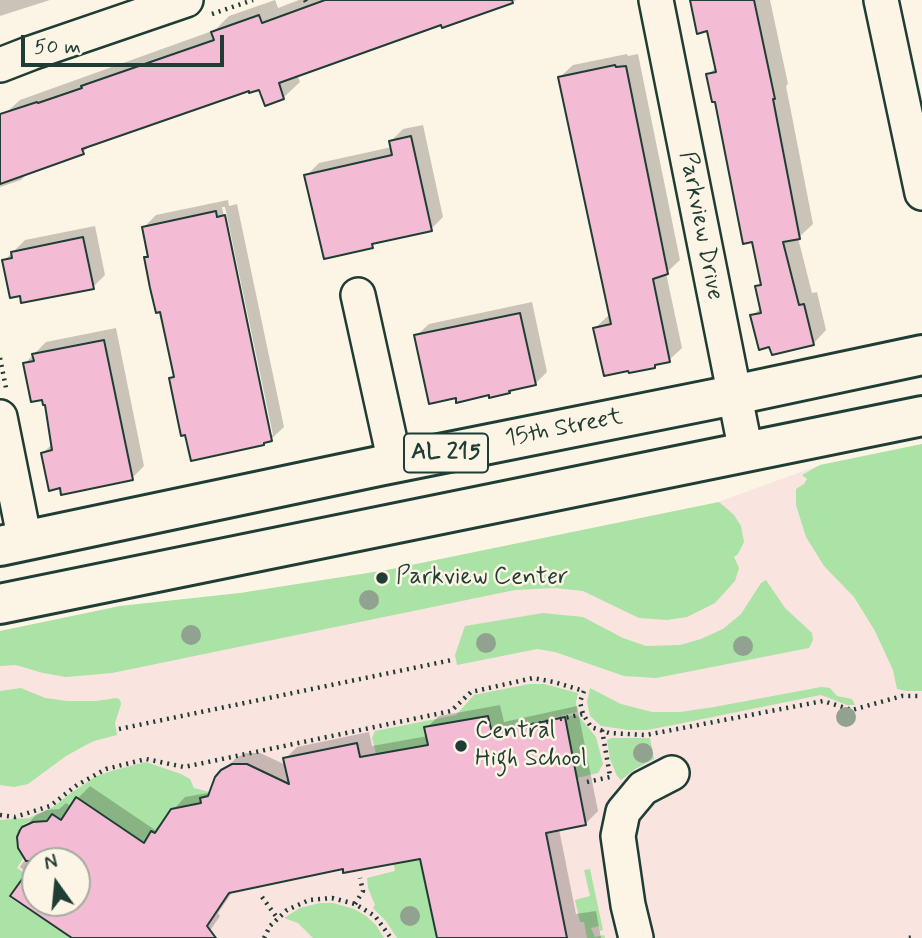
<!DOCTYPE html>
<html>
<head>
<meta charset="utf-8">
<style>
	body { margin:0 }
	#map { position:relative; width:922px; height:938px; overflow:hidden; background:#fcf5e5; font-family:Mynerve,sans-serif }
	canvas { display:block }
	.north { position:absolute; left:21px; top:847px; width:70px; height:70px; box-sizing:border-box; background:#fcf5e5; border:2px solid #a4ab9e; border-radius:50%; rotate:345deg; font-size:19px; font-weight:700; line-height:28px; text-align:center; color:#1f3d34 }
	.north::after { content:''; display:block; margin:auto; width:24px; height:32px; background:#1f3d34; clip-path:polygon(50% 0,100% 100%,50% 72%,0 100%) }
	.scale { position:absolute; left:21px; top:35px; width:203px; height:32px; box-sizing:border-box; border:4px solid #1f3d34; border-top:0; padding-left:9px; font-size:21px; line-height:24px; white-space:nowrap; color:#1f3d34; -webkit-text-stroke:5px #fcf5e5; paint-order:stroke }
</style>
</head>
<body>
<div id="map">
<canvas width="922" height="938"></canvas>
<div class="north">N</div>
<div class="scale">50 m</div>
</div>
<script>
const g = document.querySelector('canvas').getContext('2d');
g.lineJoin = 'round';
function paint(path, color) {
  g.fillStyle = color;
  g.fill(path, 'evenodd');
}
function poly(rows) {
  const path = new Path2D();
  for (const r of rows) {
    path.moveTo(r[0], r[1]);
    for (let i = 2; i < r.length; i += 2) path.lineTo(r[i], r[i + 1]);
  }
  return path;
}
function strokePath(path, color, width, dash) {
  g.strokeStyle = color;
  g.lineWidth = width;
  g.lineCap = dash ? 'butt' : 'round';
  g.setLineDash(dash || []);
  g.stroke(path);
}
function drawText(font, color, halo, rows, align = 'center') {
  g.font = font + ' Mynerve,sans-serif';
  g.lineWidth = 5;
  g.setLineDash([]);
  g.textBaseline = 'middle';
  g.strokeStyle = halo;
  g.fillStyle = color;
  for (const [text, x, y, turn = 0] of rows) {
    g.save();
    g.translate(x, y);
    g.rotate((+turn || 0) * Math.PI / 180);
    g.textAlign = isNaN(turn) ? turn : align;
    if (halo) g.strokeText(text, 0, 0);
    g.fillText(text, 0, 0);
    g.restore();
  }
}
const built = poly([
	[922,444,922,938,0,938,0,631,120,606,240,593,387,570,718,502,820,465],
	[35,861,77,861,77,903,35,903]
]);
const green = poly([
	[922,444,922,691,906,691,897,689,893,670,875,631,854,597,824,566,811,545,806,537,796,505,796,489,804,484,807,479,802,475,820,465],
	[719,502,734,515,741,526,744,542,738,554,734,557,739,568,735,581,715,603,687,617,667,620,639,618,583,591,555,588,515,590,112,673,66,677,43,673,16,665,0,666,0,631,120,606,240,593,387,570],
	[766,580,785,608,812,633,813,640,809,648,656,678,624,676,555,652,537,649,457,665,455,655,465,626,543,613,583,617,623,638,646,646,680,645,701,639,723,629,741,614,761,583],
	[529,684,544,684,578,693,576,702,577,712,492,733,488,715,424,728,428,745,378,761,372,738,375,731,456,715,474,695],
	[821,687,830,688,837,696,852,699,855,705,847,705,821,695,668,726,647,730,629,730,601,726,590,716,587,702,590,688,621,704,652,712,680,712,714,707],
	[21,688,45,698,67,701,96,701,117,698,120,700,121,704,115,723,117,735,94,741,84,746,66,756,28,784,14,787,0,785,0,691],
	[576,715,582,720,596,737,603,764,598,773,577,778,565,717],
	[611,738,650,738,654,759,635,769,621,780,617,776,610,759,607,740],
	[146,762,181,774,190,779,194,788,209,792,209,795,200,798,201,802,171,808,155,833,151,831,131,861,116,856,131,834,76,798,61,820,52,814,46,824,31,821,24,824,19,829,17,840,17,846,24,857,17,868,26,874,10,898,64,933,81,938,0,938,0,820,29,818,53,807,71,793,95,777,111,771],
	[413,828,437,938,397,938,386,921,373,908,375,905,368,888,367,878,395,871,388,833],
	[590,869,603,930,600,931,599,926,591,928,595,937,604,935,605,938,587,938,584,922,580,922,575,900,590,896,584,870],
	[320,903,333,903,354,909,366,916,376,925,384,938,313,938,298,923,284,918,300,908]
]);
const shadow = poly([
	[0,0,50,0,0,16],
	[275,0,278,8,299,0,517,0,443,26,442,23,297,75,300,82,283,98,260,87,250,89,91,145,83,152,29,172,21,180,0,187,0,118,20,100,215,30,229,16],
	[692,0,770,0,788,84,786,86,813,224,798,238,812,293,817,292,826,330,813,344,752,316,762,307,757,287,762,282,753,240,716,100,708,75,717,66,708,29],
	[627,54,628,56,638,54,680,260,666,273,682,348,669,360,658,362,654,366,595,328,608,316,611,315,560,77,573,65],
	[423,125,443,217,431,229,376,242,372,246,306,176,319,163,392,147,391,141,403,129],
	[228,200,229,206,237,204,284,427,271,439,171,379,175,375,162,310,146,258,149,255,144,227,156,215],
	[222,207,225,207,273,435,269,435],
	[95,226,105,275,93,287,4,261,25,240],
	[532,302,547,372,535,384,512,389,509,392,416,336,429,324],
	[116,328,144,466,132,478,43,453,52,444,46,403,25,363,46,342],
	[500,705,504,722,577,706,598,811,586,823,559,829,576,914,596,911,601,938,438,938,421,857,345,867,233,891,218,913,220,916,205,938,75,938,13,896,28,874,20,867,26,858,24,828,36,815,47,810,59,809,66,803,72,807,78,798,90,786,155,830,185,797,208,793,213,787,223,771,236,758,246,753,260,753,286,765,285,759,297,747,369,732,372,746,428,736,426,728,439,716],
	[35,861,77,861,77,903,35,903]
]);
const building = poly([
	[325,0,512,0,513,3,442,28,441,25,279,83,284,99,265,106,259,90,249,93,249,91,82,149,84,154,0,184,0,114,37,102,38,103,82,88,81,86,214,40,211,32,259,15,262,23,325,0],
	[690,0,754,0,775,99,773,99,800,239,783,242,799,305,804,304,814,345,772,355,769,347,759,350,750,315,761,313,755,286,761,285,752,242,743,244,715,102,712,102,706,74,716,72,707,31,697,34,690,0],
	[615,65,616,67,626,66,668,274,653,279,670,362,655,365,655,368,629,373,628,371,604,376,593,328,611,324,558,77,615,65],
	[411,136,432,231,372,244,373,248,324,259,304,175,392,155,389,141,411,136],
	[216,211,217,217,225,215,272,441,264,443,264,445,191,461,185,435,181,436,169,378,174,377,160,312,156,313,150,288,144,257,148,257,142,227,216,211],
	[83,237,94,289,21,303,20,296,10,298,2,260,12,258,11,252,83,237],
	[520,313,536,385,509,391,510,393,489,398,489,395,456,403,456,398,429,404,414,335,520,313],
	[104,340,133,480,61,495,60,488,49,491,41,453,52,450,45,405,43,405,42,400,31,402,23,363,34,361,32,354,104,340],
	[488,716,492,733,565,717,586,825,546,833,567,938,437,938,420,859,343,873,343,869,229,893,207,926,216,938,72,938,10,896,35,861,26,861,18,848,17,837,20,830,22,827,33,822,47,821,52,814,61,820,76,797,144,843,151,831,155,833,171,809,201,803,200,798,208,796,215,777,221,770,232,764,247,764,289,784,283,758,357,743,360,757,428,745,424,727,488,716],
	[35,861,77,861,77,903,35,903,35,861]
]);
const path = poly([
	[305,0,308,6],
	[212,14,253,0],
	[0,358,6,388],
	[119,729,452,660],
	[602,730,610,776],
	[505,731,583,714],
	[587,782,610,777],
	[0,815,15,817,50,806,77,785,106,769,146,759,184,767,451,711,471,692,533,678,554,682,584,691,580,702,583,714,591,727,609,733,646,735,823,701,852,710,902,696,922,696],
	[262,897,278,919],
	[355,904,363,891,360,878],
	[264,938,270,926,287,910,309,900,332,898,355,904,375,916,391,938],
	[909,938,913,937]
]);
const minor = poly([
	[656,0,746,452],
	[881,0,922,193],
	[0,65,31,53,186,0],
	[358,295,395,463],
	[0,417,25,541],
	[636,938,628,905,618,836,623,812,643,788,672,773]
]);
const major = poly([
	[0,546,379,466,734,395,922,355],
	[0,604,922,416]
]);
const trees = [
	[369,600],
	[191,635],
	[486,643],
	[743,646],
	[846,717],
	[643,753],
	[410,916]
];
const markers = [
	[382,578,7,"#1f3d34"],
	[461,746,7,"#1f3d34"]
];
const shields = [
	[446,453,84]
];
const shieldNames = [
	["AL 215",446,453]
];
const streetNames = [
	["Parkview Drive",700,226,79],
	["15th Street",564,429,-11]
];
const poiNames = [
	["Parkview Center",396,578],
	["Central",475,732],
	["High School",475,760]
];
paint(built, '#f9e4e0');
paint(green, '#abe2a5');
paint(shadow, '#0003');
paint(building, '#f3bcd4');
strokePath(building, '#1f3d34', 2);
strokePath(minor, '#1f3d34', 38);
strokePath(major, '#1f3d34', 44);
strokePath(path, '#1f3d34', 4.5, [2, 5]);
strokePath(minor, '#fcf5e5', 33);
strokePath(major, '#fcf5e5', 38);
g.fillStyle = '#92a290';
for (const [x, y] of trees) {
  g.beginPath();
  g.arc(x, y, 10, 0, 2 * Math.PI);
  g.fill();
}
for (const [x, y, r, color] of markers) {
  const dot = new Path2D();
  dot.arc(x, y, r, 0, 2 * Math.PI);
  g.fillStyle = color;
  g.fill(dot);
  strokePath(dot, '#fcf5e5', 2.5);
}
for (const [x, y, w] of shields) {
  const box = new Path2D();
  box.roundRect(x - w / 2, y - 19.5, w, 39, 5);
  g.fillStyle = '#fcf5e5';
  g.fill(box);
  strokePath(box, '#1f3d34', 2);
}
drawText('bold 23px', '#1f3d34', null, shieldNames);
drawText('24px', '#1f3d34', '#fcf5e5', streetNames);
drawText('24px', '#1f3d34', '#fcf5e5', poiNames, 'left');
</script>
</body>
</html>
